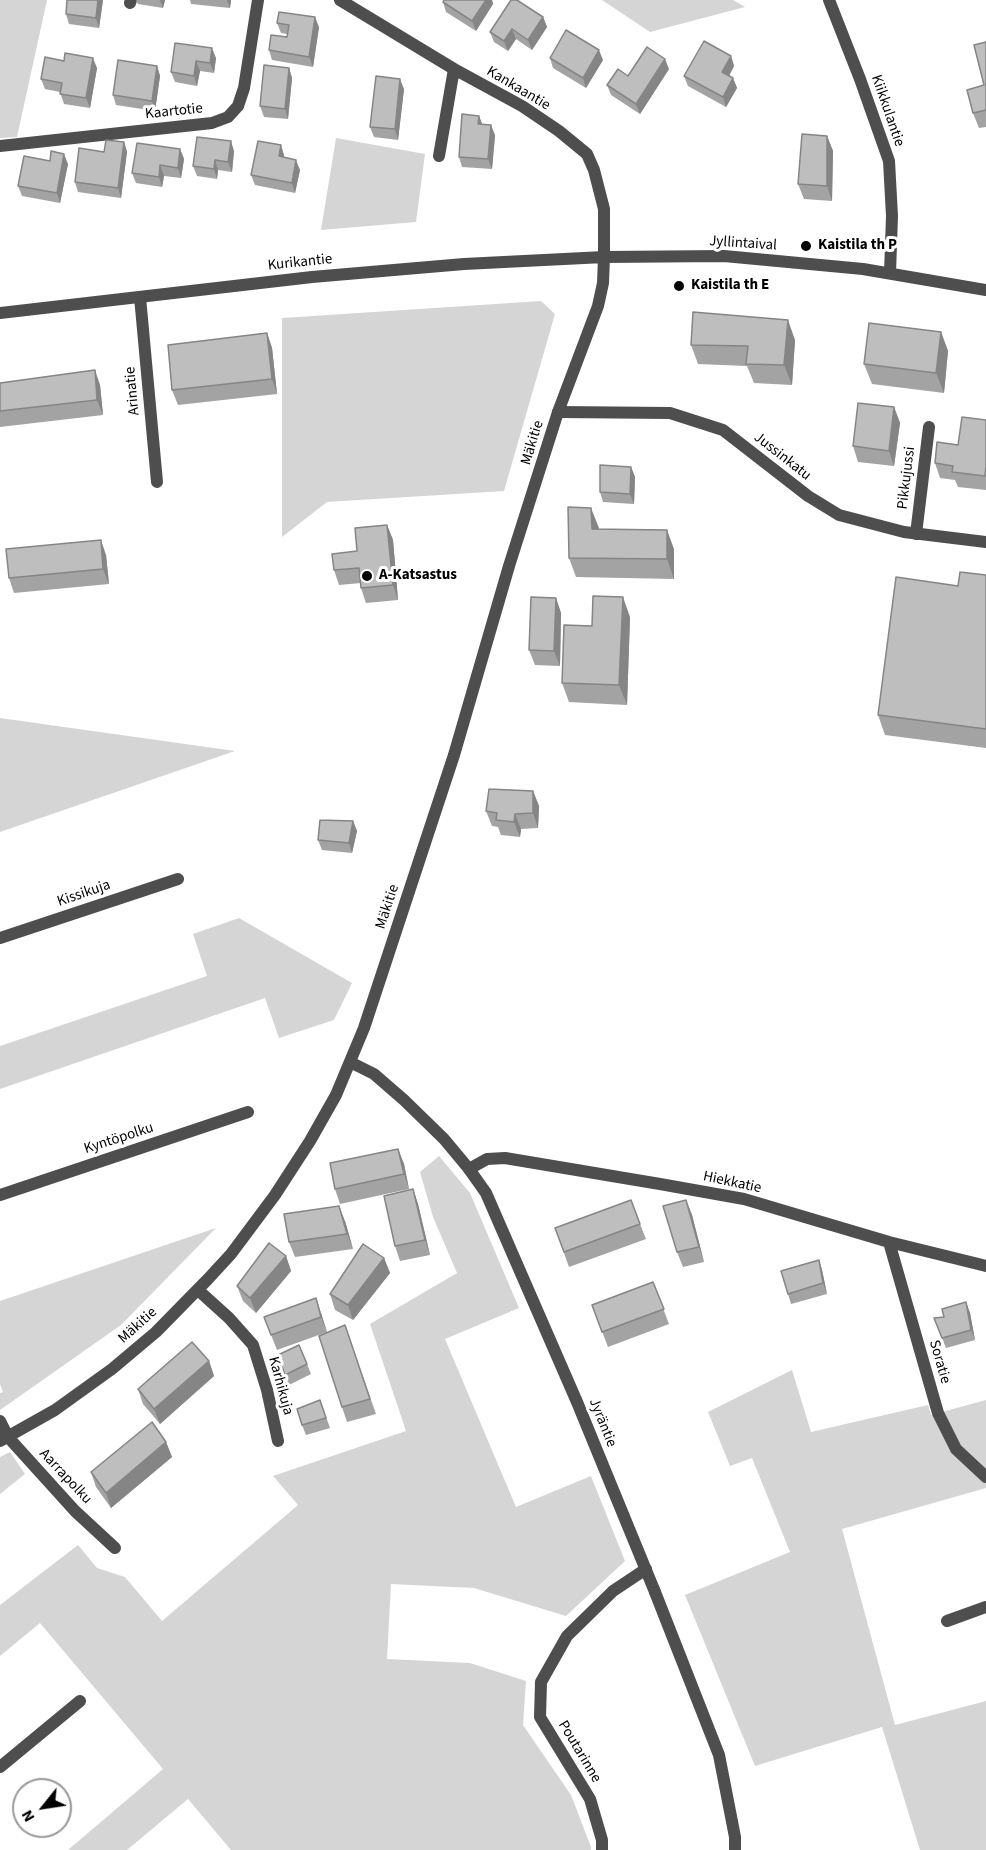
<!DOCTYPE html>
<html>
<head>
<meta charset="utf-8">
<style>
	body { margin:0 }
	#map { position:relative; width:986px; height:1850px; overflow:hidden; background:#fff; font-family:"Source Sans 3",sans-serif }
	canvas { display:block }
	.north { position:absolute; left:12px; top:1778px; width:60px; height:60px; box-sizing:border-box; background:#fff; border:2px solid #999; border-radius:50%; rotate:240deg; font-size:16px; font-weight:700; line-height:24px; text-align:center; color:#000 }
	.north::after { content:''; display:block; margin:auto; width:21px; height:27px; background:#000; clip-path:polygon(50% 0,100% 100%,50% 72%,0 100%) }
</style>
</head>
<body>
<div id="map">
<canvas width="986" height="1850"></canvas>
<div class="north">N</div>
</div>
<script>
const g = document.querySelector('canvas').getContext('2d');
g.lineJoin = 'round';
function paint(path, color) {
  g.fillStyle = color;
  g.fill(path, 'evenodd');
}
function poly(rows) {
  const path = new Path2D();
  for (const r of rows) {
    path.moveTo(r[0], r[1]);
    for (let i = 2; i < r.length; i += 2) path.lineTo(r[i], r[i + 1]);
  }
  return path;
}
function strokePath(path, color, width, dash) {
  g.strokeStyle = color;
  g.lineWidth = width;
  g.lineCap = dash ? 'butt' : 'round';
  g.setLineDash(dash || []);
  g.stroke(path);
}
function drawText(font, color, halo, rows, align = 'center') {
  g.font = font + ' "Source Sans 3",sans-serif';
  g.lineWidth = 6;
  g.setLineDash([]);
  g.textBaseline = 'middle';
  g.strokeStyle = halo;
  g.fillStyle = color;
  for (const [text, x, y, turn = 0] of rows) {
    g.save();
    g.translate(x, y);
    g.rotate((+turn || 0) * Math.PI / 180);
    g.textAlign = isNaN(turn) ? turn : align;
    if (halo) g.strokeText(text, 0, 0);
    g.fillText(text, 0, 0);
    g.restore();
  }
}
const green = poly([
	[0,0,47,0,17,137,0,138],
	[602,0,733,0,745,7,650,32],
	[336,138,425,154,416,222,321,230],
	[541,301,555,314,504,491,327,502,282,537,282,318],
	[0,718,235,751,0,832],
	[239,918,352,983,334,1020,279,1038,265,998,0,1089,0,1046,207,976,193,934],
	[439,1156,470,1193,519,1308,445,1339,516,1507,591,1476,625,1561,566,1616,474,1588,391,1584,387,1659,470,1663,526,1681,523,1725,571,1795,591,1847,591,1850,231,1850,188,1799,127,1850,68,1850,163,1769,40,1623,0,1656,0,1605,78,1545,97,1568,125,1577,162,1621,298,1505,273,1476,406,1431,370,1324,457,1273,433,1217,420,1172],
	[216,1228,121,1325,0,1410,0,1393,3,1392,0,1384,0,1301],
	[792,1370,811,1432,928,1405,931,1415,986,1400,986,1488,842,1529,895,1725,986,1701,986,1850,920,1850,882,1727,755,1766,685,1595,790,1552,752,1458,730,1466,708,1412],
	[10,1452,25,1474,0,1494,0,1457]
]);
const minor = poly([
	[340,0,454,69,522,106,559,131,587,154,594,170,604,209,604,257],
	[829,0,860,79,889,161,892,216,890,273],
	[130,3,131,0],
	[0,146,212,123,228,117,238,106,244,88,258,0],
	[439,156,454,69],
	[140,297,157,482],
	[558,412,670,413,723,430,808,496,839,515,904,532,986,542],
	[916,534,929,427],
	[0,938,178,879],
	[469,1169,487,1159,505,1158,660,1184,744,1199,889,1242,986,1266],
	[0,1195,248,1112],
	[889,1242,938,1413,956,1449,986,1477],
	[198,1290,229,1318,253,1345,267,1390,278,1441],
	[0,1421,8,1437,75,1511,115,1548],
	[655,1592,719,1755,735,1837,735,1850],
	[947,1621,986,1607],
	[0,1767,80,1701],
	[602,1850,602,1840,590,1799,540,1717,541,1682,567,1636,613,1591,646,1569]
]);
const tertiary = poly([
	[0,313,312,277,464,264,604,257,724,256,863,269,986,290],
	[350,1062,374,1074,404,1100,444,1139,469,1169,486,1193,577,1402,655,1592],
	[0,1441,55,1410,112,1369,156,1332,208,1279,231,1254,275,1195,310,1141,336,1095,364,1028,454,755,509,566,558,412,598,306,603,283,604,257]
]);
const wall = poly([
	[103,0,99,28,69,24,66,14],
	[136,0,165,0,163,8,138,4],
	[190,0,231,0,230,8,191,4],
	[444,0,492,0,493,4,476,31,446,12,443,2],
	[543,17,547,27,532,50,516,39,508,51,494,42,490,32],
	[277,23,319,27,313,67,272,60,269,50,287,37,287,34,281,33],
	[986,42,986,127,979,128,973,113,984,85],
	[175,43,216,58,214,73,200,71,197,86,175,82,171,72],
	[731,56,734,66,729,75,733,78,737,88,726,107,688,86,684,76],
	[550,58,603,60,586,88,553,68],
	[157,66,160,76,155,111,116,105,113,95],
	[97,68,90,108,64,104,60,92,45,89,41,79],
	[289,68,292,78,288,119,264,117,260,106],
	[669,69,640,114,611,95,607,85,628,76],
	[404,89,398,140,374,137,370,127],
	[479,116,482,124,495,135,492,169,462,167,459,157],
	[827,136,833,151,832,201,804,199,798,184],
	[124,142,127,152,121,198,78,192,75,182,104,152],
	[180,149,184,159,181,178,164,176,162,187,136,183,132,173],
	[234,151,232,172,218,170,217,179,197,176,193,166],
	[284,155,284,157,300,170,295,193,255,185,251,175],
	[68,164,60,203,22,196,18,186],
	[941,332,948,351,944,393,872,384,864,364],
	[267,333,272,348,277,394,178,405,172,390],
	[795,340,792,385,754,383,747,366,698,364,691,345],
	[0,383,100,385,103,415,0,427],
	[894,407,900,423,894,466,858,462,853,446],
	[986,420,986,490,958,487,955,480,940,478,935,463,958,445],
	[631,467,635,477,634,504,603,502,600,492],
	[387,525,393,540,398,600,366,603,361,588,361,583,339,585,334,570],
	[599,529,674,549,674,579,576,577,569,558],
	[106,555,109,584,14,593,9,578],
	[986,575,986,748,885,735,878,715,958,586],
	[556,598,561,613,560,666,535,665,529,650],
	[630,617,627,705,569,702,562,683,592,626],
	[533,791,539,806,538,828,521,829,520,837,501,835,498,827,492,826,486,811],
	[353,821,357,831,352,853,322,850,318,840],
	[398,1149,404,1164,409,1189,340,1204,335,1189],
	[413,1189,418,1204,430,1255,400,1261,395,1246],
	[686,1200,692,1215,704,1262,683,1267,677,1252],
	[345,1221,353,1249,295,1257,289,1242],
	[640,1224,646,1239,569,1267,555,1228],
	[286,1256,291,1271,256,1313,243,1301,237,1286],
	[384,1258,390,1273,353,1320,335,1310,330,1294],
	[819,1260,822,1270,827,1294,791,1304,788,1294],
	[653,1282,669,1324,608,1347,592,1305],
	[966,1302,970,1313,975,1340,946,1348,934,1318,944,1317],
	[321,1313,327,1332,277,1350,264,1317],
	[345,1325,376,1414,347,1422,342,1407],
	[278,1355,307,1364,311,1374,289,1385],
	[209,1361,214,1376,160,1424,143,1404,138,1389],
	[320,1400,330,1428,306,1435,302,1425],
	[166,1442,172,1457,111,1508,96,1487,91,1472]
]);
const shadedWall = poly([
	[98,0,103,0,99,28,96,18],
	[160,0,165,0,163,8],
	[227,0,231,0,230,8],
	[486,0,492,0,493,4,476,31,472,21],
	[315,17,319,27,313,67,309,57],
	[543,17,547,27,532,50,528,40],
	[512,29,516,39,508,51,504,41],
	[212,48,216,58,214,73,210,63],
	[599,50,603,60,586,88,583,78],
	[731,56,734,66,726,82,722,72],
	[93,58,97,68,90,108,86,98],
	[665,59,669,69,640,114,636,104],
	[196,61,200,71,197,86,194,76],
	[157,66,160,76,155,111,152,101],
	[289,68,292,78,288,119,285,109],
	[733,78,737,88,726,107,723,97],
	[400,79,404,89,398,140,395,129],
	[479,116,483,126,478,124],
	[491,125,495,135,492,169,488,159],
	[827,136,833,151,832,201,827,186],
	[231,141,234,151,232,172,228,162],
	[124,142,127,152,121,198,118,188],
	[281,145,284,155,282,166,279,156],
	[180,149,184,159,181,178,178,168],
	[64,154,68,164,60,203,57,193],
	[215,160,218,170,217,179,214,169],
	[296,160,300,170,295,193,292,183],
	[160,165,164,176,162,187,159,177],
	[788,320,795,340,792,385,784,365],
	[941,332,948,351,944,393,936,373],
	[267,333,272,348,277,394,272,379],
	[95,370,100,385,103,415,97,400],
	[894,407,900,423,894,466,889,451],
	[631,467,635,477,634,504,630,494],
	[591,508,599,528,599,549,592,529],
	[387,525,393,540,398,600,393,585],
	[667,530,674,549,674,579,667,559],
	[101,540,106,555,109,584,103,569],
	[623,597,630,617,627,705,619,685],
	[556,598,561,613,560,666,554,651],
	[533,791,539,806,538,828,533,813],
	[515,814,521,829,520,837,514,822],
	[353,821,357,831,352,853,349,843],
	[398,1149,404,1164,409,1189,404,1174],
	[413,1189,418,1204,430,1255,425,1240],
	[686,1200,692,1215,704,1262,699,1247],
	[339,1206,345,1221,353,1249,347,1234],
	[286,1256,291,1271,256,1313,250,1298],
	[384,1258,390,1273,353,1320,348,1305],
	[819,1260,822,1270,827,1294,823,1283],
	[316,1298,321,1313,327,1332,321,1317],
	[966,1302,970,1313,975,1340,971,1330],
	[209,1361,214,1376,160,1424,154,1409],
	[166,1442,172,1457,111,1508,106,1493]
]);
const building = poly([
	[67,0,98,0,96,18,66,14,67,0],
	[444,0,486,0,472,21,443,2,444,0],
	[511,0,517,0,543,17,528,40,512,29,504,41,490,32,511,0],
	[279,12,315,17,309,57,269,50,271,35,287,37,289,25,277,23,279,12],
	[566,30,599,50,583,78,550,58,566,30],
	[704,41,731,56,722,72,733,78,723,97,684,76,704,41],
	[986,42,986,110,973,113,967,90,984,85,974,45,986,42],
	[175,43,212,48,210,63,196,61,194,76,171,72,175,43],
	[647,47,665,59,636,104,607,85,618,69,628,76,647,47],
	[65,53,93,58,86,98,60,94,62,83,41,79,45,57,64,61,65,53],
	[118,60,157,66,152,101,113,95,118,60],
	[264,65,289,68,285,109,260,106,264,65],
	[376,76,400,79,395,129,370,127,376,76],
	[462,114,479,116,478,124,491,125,488,159,459,157,462,114],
	[802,134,827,136,827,186,798,184,802,134],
	[197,137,231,141,228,162,215,160,214,169,193,166,197,137],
	[106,140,124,142,118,188,75,182,79,148,104,152,106,140],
	[258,141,281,145,279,156,296,160,292,183,251,175,258,141],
	[137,143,180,149,178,168,160,165,159,177,132,173,137,143],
	[51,151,64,154,57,193,18,186,24,156,50,161,51,151],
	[693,312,788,320,784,365,746,364,748,346,691,345,693,312],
	[869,323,941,332,936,373,864,364,869,323],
	[267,333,272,379,172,390,168,345,267,333],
	[95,370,97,400,0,411,0,383,95,370],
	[858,403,894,407,889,451,853,446,858,403],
	[962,417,986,420,986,466,985,476,952,472,953,466,935,463,937,442,958,445,962,417],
	[600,465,631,467,630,494,600,492,600,465],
	[568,507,591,508,592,529,667,530,667,559,569,558,568,507],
	[387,525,393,585,361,588,359,568,334,570,332,554,357,551,355,528,387,525],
	[101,540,103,569,9,578,6,549,101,540],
	[960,572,986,575,986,729,878,715,896,577,958,586,960,572],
	[593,596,623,597,619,685,562,683,564,625,592,626,593,596],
	[531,597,556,598,554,651,529,650,531,597],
	[489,789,533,791,533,813,515,814,514,822,496,820,497,813,486,811,489,789],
	[320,820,353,821,349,843,318,840,320,820],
	[398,1149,404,1174,335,1189,330,1163,398,1149],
	[413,1189,425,1240,395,1246,384,1196,413,1189],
	[631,1200,640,1224,564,1252,555,1228,631,1200],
	[686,1200,699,1247,677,1252,663,1206,686,1200],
	[339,1206,347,1234,289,1242,284,1214,339,1206],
	[269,1243,286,1256,250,1298,237,1286,269,1243],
	[363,1244,384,1258,348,1305,330,1294,363,1244],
	[819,1260,823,1283,788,1294,781,1271,819,1260],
	[653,1282,664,1309,602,1332,592,1305,653,1282],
	[316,1298,321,1317,271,1335,264,1317,316,1298],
	[966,1302,971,1330,942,1338,934,1318,944,1317,942,1309,966,1302],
	[345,1325,370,1399,342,1407,319,1336,345,1325],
	[192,1342,209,1361,154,1409,138,1389,192,1342],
	[299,1345,307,1364,285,1375,278,1355,299,1345],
	[320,1400,326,1418,302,1425,297,1409,320,1400],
	[152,1422,166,1442,106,1493,91,1472,152,1422]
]);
const markers = [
	[806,246,6,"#000"],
	[679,286,6,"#000"],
	[367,576,6,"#000"]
];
const streetNames = [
	["Kankaantie",518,89,31],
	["Kiikkulantie",887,111,71],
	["Kaartotie",174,112,-6],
	["Jyllintaival",743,244,4],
	["Kurikantie",300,263,-6],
	["Arinatie",133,391,-95],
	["Mäkitie",533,443,-73],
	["Jussinkatu",782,457,38],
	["Pikkujussi",907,478,-83],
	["Kissikuja",84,894,-19],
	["Mäkitie",388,907,-72],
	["Kyntöpolku",119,1139,-18],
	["Hiekkatie",732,1183,12],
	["Mäkitie",138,1326,-42],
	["Soratie",939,1362,74],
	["Karhikuja",280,1386,75],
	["Jyräntie",602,1423,68],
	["Aarrapolku",65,1477,47],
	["Poutarinne",579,1752,59]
];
const poiNames = [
	["Kaistila th P",818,246],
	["Kaistila th E",691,286],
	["A-Katsastus",379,576]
];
paint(green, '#d5d5d5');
strokePath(minor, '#4e4e4e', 12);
strokePath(tertiary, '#4e4e4e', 12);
paint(wall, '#a3a3a3');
paint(shadedWall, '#858585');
paint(building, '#bebebe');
strokePath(building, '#858585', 1.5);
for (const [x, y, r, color] of markers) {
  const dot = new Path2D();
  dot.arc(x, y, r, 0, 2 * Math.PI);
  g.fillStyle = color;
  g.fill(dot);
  strokePath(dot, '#fff', 2);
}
drawText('15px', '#000', '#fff', streetNames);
drawText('bold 15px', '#000', '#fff', poiNames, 'left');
</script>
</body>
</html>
